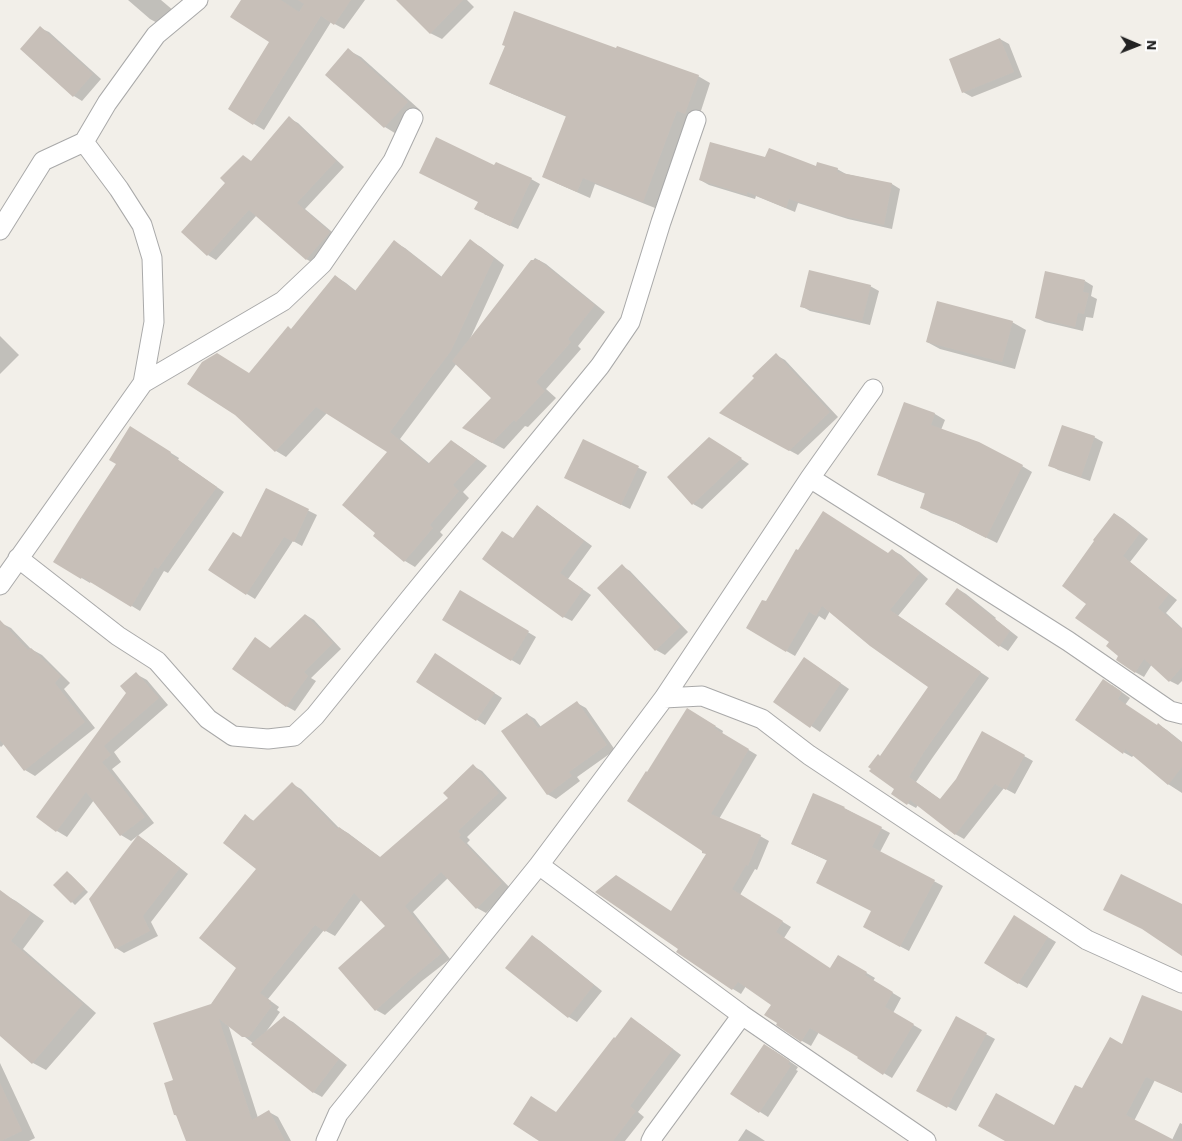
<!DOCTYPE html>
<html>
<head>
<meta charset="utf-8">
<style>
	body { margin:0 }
	#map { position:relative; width:1182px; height:1141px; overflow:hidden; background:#f2efe9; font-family:"Work Sans",sans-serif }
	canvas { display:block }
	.north { position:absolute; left:1112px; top:20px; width:50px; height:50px; -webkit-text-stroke:4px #fff; paint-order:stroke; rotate:91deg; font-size:14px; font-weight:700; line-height:20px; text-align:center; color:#222 }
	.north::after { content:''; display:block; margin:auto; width:18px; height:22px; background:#222; clip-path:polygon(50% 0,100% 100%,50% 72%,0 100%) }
</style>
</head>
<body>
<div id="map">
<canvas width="1182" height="1141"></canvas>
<div class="north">N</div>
</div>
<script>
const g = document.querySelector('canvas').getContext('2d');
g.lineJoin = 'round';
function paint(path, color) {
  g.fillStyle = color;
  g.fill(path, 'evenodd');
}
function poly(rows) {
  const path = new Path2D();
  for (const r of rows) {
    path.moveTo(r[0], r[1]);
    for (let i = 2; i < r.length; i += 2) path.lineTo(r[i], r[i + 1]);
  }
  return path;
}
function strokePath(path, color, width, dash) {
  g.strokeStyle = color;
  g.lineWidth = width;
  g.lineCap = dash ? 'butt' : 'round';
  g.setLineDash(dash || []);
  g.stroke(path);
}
const shadow = poly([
	[128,0,161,0,174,11,161,25,150,19],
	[243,0,365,0,344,29,331,22,264,130,229,109,271,41],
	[398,0,467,0,474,7,442,39,430,33],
	[40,28,49,32,101,79,82,101,74,96],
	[1000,39,1009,44,1022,77,972,97,963,92],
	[348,50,361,57,420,110,398,135,385,127,326,75],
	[617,50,698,76,710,83,698,120,689,117,655,208,595,184,590,198,556,183,544,176,567,117,503,90,491,83],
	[289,118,298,123,344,167,305,209,338,237,315,264,306,259,257,215,216,260,208,255,227,183,252,162],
	[766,159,816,168,837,169,846,174,892,184,900,189,892,229,848,219,798,203,795,212,756,196,755,199,709,185,700,180],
	[495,167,531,179,540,184,518,229,484,214],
	[470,241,481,247,504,265,470,339,471,339,535,258,546,264,605,312,578,346,581,349,546,389,556,398,528,427,525,426,504,449,475,434,492,397,457,363,400,439,430,464,451,441,462,448,487,466,463,492,469,498,440,532,443,535,415,567,405,561,374,536,376,533,389,452,327,413,286,457,276,451,250,374,292,330,335,276,346,283,356,291,394,242,405,248,442,277],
	[1085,281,1093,286,1091,296,1097,299,1093,318,1086,317,1083,331,1045,322,1036,318],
	[870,286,879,291,870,325,810,311,801,306],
	[1012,322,1026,330,1015,369,940,349,927,342],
	[0,336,19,355,0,374],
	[776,355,785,360,838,417,798,455,729,418,755,378],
	[905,403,935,414,945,420,941,430,1022,466,1032,472,997,543,957,523,931,513,921,507,926,494,889,480,879,474],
	[139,433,179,458,178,460,224,492,168,573,164,571,140,611,91,581,90,583,55,562],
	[1094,437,1103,442,1090,481,1058,470,1050,465],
	[584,441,647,472,630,509,574,482],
	[718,444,749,464,702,509,693,504],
	[266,489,317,515,302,546,293,541,255,599,247,594,242,539],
	[538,507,546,512,592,546,568,579,591,595,572,621,564,617,484,558,514,539],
	[1115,514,1123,519,1148,539,1130,562,1177,600,1166,613,1182,628,1182,681,1178,685,1170,681,1152,664,1144,677,1135,672,1120,656,1088,603],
	[892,550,901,555,928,579,898,616,989,678,933,757,916,782,941,800,957,779,983,733,1033,761,1015,794,1004,788,964,839,955,834,918,805,916,808,907,803,896,788,880,757,930,686,830,611,825,620,819,616,795,656,747,628,766,603,889,555],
	[622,566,630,571,688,632,665,655,656,650],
	[958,589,966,594,996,618,995,619,1018,637,1008,651,1000,646],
	[460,591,536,637,520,665,444,620],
	[306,615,314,620,341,649,311,678,316,681,295,711,286,706,271,649],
	[0,623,1,623,11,628,31,649,42,655,70,683,64,689,95,728,35,776,25,770,4,744,1,747,0,746],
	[444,660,502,698,485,725,418,682],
	[813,664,849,689,820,732,775,701],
	[136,674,147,680,168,705,114,752,121,762,112,769,154,823,131,841,121,835,94,800,67,837,57,831,37,817,128,693],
	[1112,685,1130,698,1125,705,1157,727,1159,725,1167,730,1182,742,1182,793,1168,784,1134,755,1132,757,1123,752],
	[577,703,586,708,615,750,577,777,580,781,556,799,547,794,527,714,535,719,541,727],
	[697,715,723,731,722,734,757,755,719,819,760,836,769,841,757,870,755,869,740,895,791,927,784,938,830,969,838,956,875,978,873,981,901,998,893,1013,922,1030,892,1078,858,1058,860,1056,819,1032,811,1046,802,1041,778,1025,773,1004,746,986,741,994,733,989,680,948,671,912,708,855,648,773],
	[473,766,482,771,507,798,467,837,470,840,467,843,511,889,486,913,477,908,448,878,413,912,450,959,422,981,385,1015,376,1010,387,926,362,899,335,936,324,930,268,999,279,1007,277,1010,280,1012,266,1032,284,1017,293,1022,347,1065,322,1097,313,1092,254,1044,228,1024,258,1118,269,1112,278,1117,291,1141,187,1141,178,1116,175,1115,175,1081,211,1005,237,968,258,869,245,816,254,821,292,784,301,789,339,828,348,833,381,858,450,798],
	[813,794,844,808,890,833,880,852,943,886,909,951,873,932,873,911,828,861,792,844],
	[139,837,147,842,188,874,151,922,158,936,124,953,116,948],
	[68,873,71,875,88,892,75,905,72,902],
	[3,894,16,901,44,921,23,949,96,1013,46,1070,33,1063,0,1034,0,898],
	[1023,922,1056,942,1027,988,1018,983],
	[532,936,540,941,602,991,577,1022,569,1017],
	[1182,1013,1182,1093,1155,1080,1134,1121,1172,1140,1180,1123,1182,1124,1182,1141,1007,1141,1055,1127,1083,1090,1123,1046],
	[956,1018,995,1039,956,1111,917,1090],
	[640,1024,681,1055,638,1112,644,1117,625,1141,542,1141,557,1113],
	[773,1050,798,1067,796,1070,798,1071,768,1117,732,1094],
	[0,1063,35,1138,29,1141,0,1141],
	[746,1129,759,1137,765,1141,738,1141]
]);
const building = poly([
	[241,0,281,0,299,12,304,4,298,0,351,0,334,25,321,16,253,125,228,109,269,42,230,17],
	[396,0,463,0,430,34],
	[514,11,616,48,617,46,699,75,685,114,677,111,643,202,583,178,577,192,542,177,566,116,489,84,505,46,502,45],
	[40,26,93,74,73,97,20,49],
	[1000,38,1014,72,962,93,949,59],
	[348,48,408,102,384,128,325,75],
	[289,116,336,161,297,203,330,232,306,260,249,210,207,256,181,232,225,183,220,178,243,155,251,161],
	[436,137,494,165,496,162,532,178,510,226,474,209,478,202,419,173],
	[710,142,765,157,769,148,816,166,817,162,838,168,837,172,892,183,884,225,838,215,789,199,786,208,747,192,747,195,699,180],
	[470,239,494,258,451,351,390,432,428,464,451,440,477,459,453,485,459,491,430,525,433,528,404,562,373,536,375,533,342,505,387,452,316,407,275,452,235,415,187,384,202,362,217,353,249,373,288,326,291,329,335,275,355,291,394,240,441,277],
	[531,260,539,260,595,305,568,339,571,342,536,382,545,391,516,422,514,420,492,443,462,428,491,398,452,361],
	[809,270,871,285,862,321,800,307],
	[1045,271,1085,280,1083,292,1089,293,1084,314,1078,313,1075,327,1035,318],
	[937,301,1013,321,1002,362,926,342],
	[776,353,830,412,789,451,719,413,754,378,752,376],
	[904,402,935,413,931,425,979,442,1023,465,986,538,945,517,920,508,925,493,877,475],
	[1062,425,1095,436,1081,477,1048,466],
	[130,426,171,452,170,454,217,487,158,569,155,567,131,607,82,577,81,579,53,562,78,522,116,464,109,460],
	[709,437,742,458,692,505,667,477],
	[583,439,639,466,621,505,564,478],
	[266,488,309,509,294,542,284,537,246,595,208,570,233,532,241,537],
	[537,505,584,541,560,573,583,589,563,618,482,559,502,531,513,538],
	[823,511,888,553,892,549,920,573,890,610,981,672,924,752,909,777,940,799,956,779,982,731,1025,755,1006,790,995,784,955,835,910,800,907,805,891,794,894,789,869,771,871,769,868,767,878,754,880,756,928,687,870,646,822,606,816,616,809,612,786,652,746,628,762,600,766,601,796,549,798,550],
	[1114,513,1140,533,1123,556,1169,594,1158,608,1182,629,1182,667,1169,682,1144,659,1135,673,1116,660,1118,656,1106,646,1109,642,1075,618,1086,604,1062,586,1094,541,1093,540],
	[622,564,680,627,655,651,597,588],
	[957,588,1010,631,999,647,945,604],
	[460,590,529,631,511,661,442,620],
	[305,614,333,643,304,672,308,676,286,707,232,669,255,637,270,648],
	[0,620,28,650,31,648,61,676,55,683,85,722,24,771,0,740],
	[435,653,495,693,476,721,416,682],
	[804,657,841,683,810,728,773,702],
	[136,672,159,698,104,746,111,755,102,762,145,817,120,836,86,792,56,832,36,817,126,693,120,686],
	[1103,679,1122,692,1118,699,1157,725,1158,723,1182,743,1182,767,1168,785,1125,749,1123,754,1075,720],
	[577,701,607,745,569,772,572,776,547,795,501,731,527,713,538,728],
	[687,708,716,726,714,728,749,749,711,814,761,835,748,866,746,865,732,889,783,921,776,932,830,968,838,955,867,972,865,975,893,992,885,1007,914,1024,883,1075,857,1058,858,1057,810,1028,801,1042,776,1025,777,1023,764,1015,771,1005,738,982,732,990,676,952,678,949,595,892,616,875,671,911,706,854,702,853,702,851,627,801,646,771,647,772],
	[473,764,499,793,458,831,461,835,459,837,502,883,476,909,441,872,405,906,442,953,413,977,375,1011,338,968,385,926,354,893,325,932,315,925,260,993,271,1001,269,1004,272,1006,249,1037,242,1037,219,1019,252,1120,269,1110,285,1141,186,1141,176,1115,174,1115,164,1083,173,1080,153,1023,211,1004,236,968,199,938,256,869,223,843,245,814,253,821,292,782,337,829,339,827,380,857,448,798,443,793],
	[813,793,845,807,844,808,882,827,872,847,935,880,900,947,863,927,871,911,816,883,827,860,791,844],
	[138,835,180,868,143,916,150,931,115,949,89,899],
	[67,871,85,889,71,903,53,885],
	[1121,874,1182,904,1182,956,1142,929,1103,910],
	[0,890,31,913,11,941,83,1004,32,1064,0,1036],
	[1014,915,1048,937,1018,984,984,963],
	[532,935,594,985,568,1018,505,968],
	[1142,995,1182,1011,1182,1093,1146,1077,1126,1115,1176,1141,1005,1141,978,1126,996,1093,1054,1125,1075,1085,1082,1088,1110,1037,1122,1044],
	[284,1016,339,1059,313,1093,251,1044],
	[956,1016,987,1033,947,1108,916,1091],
	[631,1017,673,1049,630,1106,636,1111,613,1141,539,1141,513,1124,531,1096,556,1112,614,1037,615,1038],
	[764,1044,790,1061,788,1064,791,1066,759,1113,730,1094],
	[0,1083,22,1131,1,1141,0,1141]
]);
const minor = poly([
	[0,230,43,161,84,142,107,103,156,35,198,0],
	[143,383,283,301,322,264,393,161,413,118],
	[810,478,1068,641,1170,711,1182,714],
	[18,558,118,636,157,661,208,719,233,736,268,739,294,736,315,716,411,597,600,366,630,322,661,222,696,120],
	[0,585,143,383,154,322,152,258,142,225,119,189,84,142],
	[664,698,702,696,762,719,809,755,1087,940,1182,983],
	[539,865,742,1015,926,1141],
	[326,1141,338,1114,539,865,664,698,810,478,873,389],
	[651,1141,654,1135,742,1015]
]);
paint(shadow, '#0003');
paint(building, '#c7bfb8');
strokePath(minor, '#a9a9a9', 21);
strokePath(minor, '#fff', 19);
</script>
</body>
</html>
